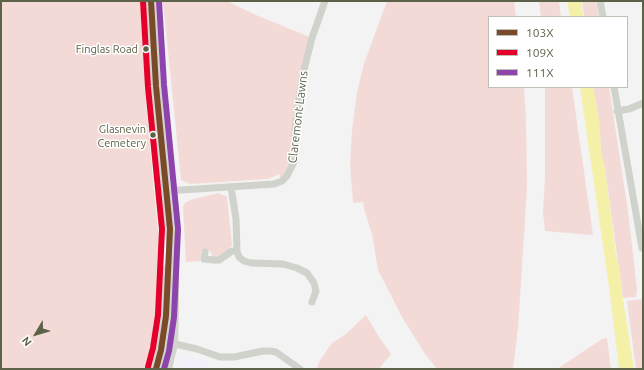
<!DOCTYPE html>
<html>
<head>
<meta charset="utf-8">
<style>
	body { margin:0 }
	#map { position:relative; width:644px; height:370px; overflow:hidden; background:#f3f3f3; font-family:Ubuntu,sans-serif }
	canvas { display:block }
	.frame { position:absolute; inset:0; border:2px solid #5c6248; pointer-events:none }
	.legend { position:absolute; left:488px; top:16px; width:140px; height:72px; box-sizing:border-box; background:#fff; border:1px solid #bec0b6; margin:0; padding:5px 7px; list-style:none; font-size:12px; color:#5c6248 }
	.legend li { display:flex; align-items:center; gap:8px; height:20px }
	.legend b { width:20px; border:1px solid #bec0b6 }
	.north { position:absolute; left:16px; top:314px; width:40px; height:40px; -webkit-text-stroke:3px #fff; paint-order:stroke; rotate:232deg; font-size:11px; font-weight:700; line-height:16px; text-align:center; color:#5c6248 }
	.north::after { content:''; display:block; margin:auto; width:14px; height:18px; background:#5c6248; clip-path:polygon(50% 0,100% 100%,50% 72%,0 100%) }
</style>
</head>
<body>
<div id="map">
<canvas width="644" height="370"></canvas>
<div class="frame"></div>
<ul class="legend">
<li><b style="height:5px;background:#7a4b2a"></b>103X</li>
<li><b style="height:5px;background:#e4002b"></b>109X</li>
<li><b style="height:5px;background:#8e44ad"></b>111X</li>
</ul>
<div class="north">N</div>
</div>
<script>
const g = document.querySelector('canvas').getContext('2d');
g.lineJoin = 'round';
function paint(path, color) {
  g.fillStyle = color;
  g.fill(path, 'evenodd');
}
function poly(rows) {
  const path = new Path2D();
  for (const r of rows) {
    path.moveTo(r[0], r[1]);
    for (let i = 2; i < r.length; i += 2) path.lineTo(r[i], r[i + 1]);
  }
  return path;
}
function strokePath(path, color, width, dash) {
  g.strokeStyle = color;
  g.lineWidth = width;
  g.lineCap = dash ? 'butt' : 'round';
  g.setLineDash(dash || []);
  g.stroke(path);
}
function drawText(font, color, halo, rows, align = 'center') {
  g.font = font + ' Ubuntu,sans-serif';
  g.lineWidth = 3;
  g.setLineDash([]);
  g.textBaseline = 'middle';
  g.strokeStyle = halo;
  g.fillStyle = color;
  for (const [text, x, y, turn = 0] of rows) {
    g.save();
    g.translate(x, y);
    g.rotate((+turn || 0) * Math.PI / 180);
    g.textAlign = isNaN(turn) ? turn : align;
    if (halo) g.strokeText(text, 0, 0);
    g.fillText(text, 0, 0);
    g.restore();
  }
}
const commercial = poly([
	[180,357,208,362,210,369,177,369]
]);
const green = poly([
	[1,1,140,1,148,126,158,232,159,308,158,328,147,369,1,369],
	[163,1,227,1,256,15,312,38,308,49,295,160,282,181,279,174,268,179,190,184,181,180],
	[387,1,514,1,516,17,489,17,489,87,524,87,526,123,527,185,525,220,518,328,513,369,437,369,425,354,402,317,378,270,372,234,364,209,363,202,353,203,350,164,352,130,357,92,364,64],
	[539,1,559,1,561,17,541,17],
	[582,1,596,1,599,17,584,17],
	[545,87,572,87,593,235,545,231,543,212,545,178],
	[593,87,609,87,628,211,637,289,636,297,623,298,605,169,601,152,599,120],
	[218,193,227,197,232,245,229,249,217,257,213,257,210,251,201,251,200,261,186,262,183,207,185,203,190,200],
	[643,299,643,369,636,369,627,301],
	[366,315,379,337,391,354,379,369,317,369,319,362,332,343,346,334],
	[607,338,611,369,557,369,602,339]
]);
const water = poly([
	[567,1,581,1,583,17,570,17],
	[580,87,593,87,596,102,597,111,599,120,601,152,605,169,616,255,620,271,621,287,634,369,619,369,610,294]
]);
const street = poly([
	[600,1,603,17],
	[614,87,642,248],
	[617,111,629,109,643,103],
	[231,187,236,219,237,251,239,257,244,261,251,263,283,264,297,268,307,273,314,283,316,291,312,302],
	[166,191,274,184,282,181,287,176,295,160,295,130,302,78,312,38,325,1],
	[205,252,204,259,214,260,219,260,232,251,237,251],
	[162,341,197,349,220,357,234,357,263,351,270,351,276,352,300,369]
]);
const secondary = poly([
	[151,1,156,86,174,274,174,307,173,344,167,369],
	[156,369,161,350,166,316,168,269]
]);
const bus1 = poly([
	[151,1,156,86,170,229,166,316,161,350,156,369]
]);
const bus2 = poly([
	[143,1,148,87,162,229,158,315,153,348,148,367]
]);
const bus3 = poly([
	[159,1,164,85,178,229,174,317,169,351,164,369]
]);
const markers = [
	[146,49,3.5,"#5c6248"],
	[153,135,3.5,"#5c6248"]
];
const busNames = [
	["Finglas Road",138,49],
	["Glasnevin",146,129],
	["Cemetery",146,143]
];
const streetNames = [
	["Claremont Lawns",298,117,-83]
];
paint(commercial, '#f4eff9');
paint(green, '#f4dad6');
paint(water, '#f4f0a8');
strokePath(street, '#d0d2cc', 7);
strokePath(secondary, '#d3d4ce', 10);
strokePath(bus1, '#7a4b2a', 6);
strokePath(bus2, '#e4002b', 6);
strokePath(bus3, '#8e44ad', 6);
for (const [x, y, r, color] of markers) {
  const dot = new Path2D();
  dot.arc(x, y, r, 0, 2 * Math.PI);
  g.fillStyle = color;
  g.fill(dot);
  strokePath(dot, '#fff', 1.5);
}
drawText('11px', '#5c6248', '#fff', busNames, 'right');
drawText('12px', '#5c6248', '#fff', streetNames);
</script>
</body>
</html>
